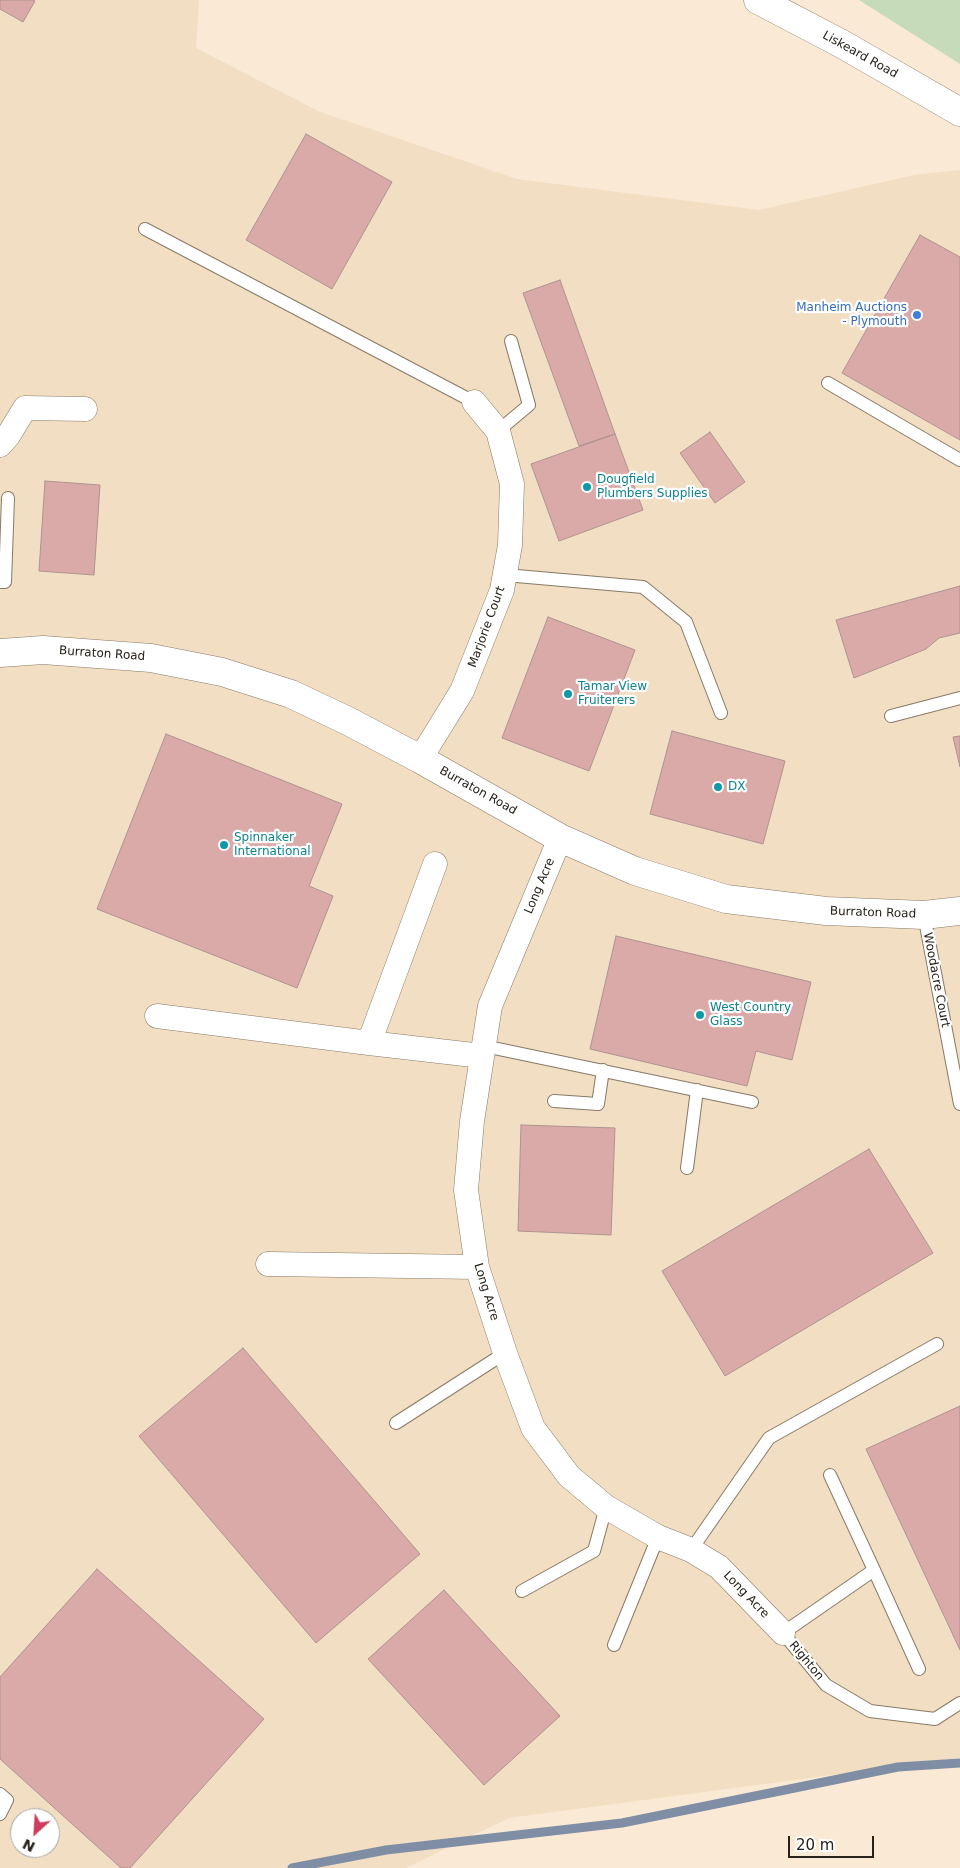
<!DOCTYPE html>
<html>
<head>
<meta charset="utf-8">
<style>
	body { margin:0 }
	#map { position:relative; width:960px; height:1868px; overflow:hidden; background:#faead5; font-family:"DejaVu Sans",sans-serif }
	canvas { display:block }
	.north { position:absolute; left:10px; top:1808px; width:50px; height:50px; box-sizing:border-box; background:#fff; border:1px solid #a8a6a3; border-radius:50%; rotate:206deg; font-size:14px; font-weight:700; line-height:20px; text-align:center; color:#262119 }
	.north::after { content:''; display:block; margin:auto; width:18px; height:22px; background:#cd3d5d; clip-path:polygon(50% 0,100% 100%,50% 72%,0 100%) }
	.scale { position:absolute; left:788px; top:1836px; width:86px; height:22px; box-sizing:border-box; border:2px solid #262119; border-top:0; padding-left:6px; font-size:15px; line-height:18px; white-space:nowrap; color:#262119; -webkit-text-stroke:4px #fff; paint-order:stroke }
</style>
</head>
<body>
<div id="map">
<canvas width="960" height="1868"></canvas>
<div class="north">N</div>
<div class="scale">20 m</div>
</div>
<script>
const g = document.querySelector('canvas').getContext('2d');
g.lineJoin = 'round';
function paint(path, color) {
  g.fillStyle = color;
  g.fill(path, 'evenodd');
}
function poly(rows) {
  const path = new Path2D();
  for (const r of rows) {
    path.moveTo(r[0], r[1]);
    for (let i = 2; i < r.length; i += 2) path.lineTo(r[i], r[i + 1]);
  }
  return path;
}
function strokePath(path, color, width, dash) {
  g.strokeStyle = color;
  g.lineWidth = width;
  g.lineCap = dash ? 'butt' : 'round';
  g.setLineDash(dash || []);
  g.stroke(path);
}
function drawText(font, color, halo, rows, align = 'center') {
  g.font = font + ' "DejaVu Sans",sans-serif';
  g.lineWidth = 4.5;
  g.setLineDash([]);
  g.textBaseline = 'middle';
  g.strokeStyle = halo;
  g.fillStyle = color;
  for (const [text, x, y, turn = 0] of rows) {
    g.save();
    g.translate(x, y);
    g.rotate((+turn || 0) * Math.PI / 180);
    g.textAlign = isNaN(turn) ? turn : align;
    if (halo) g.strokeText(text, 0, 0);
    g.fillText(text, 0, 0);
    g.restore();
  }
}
const built = poly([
	[0,0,199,0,196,48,318,111,517,179,759,210,914,175,960,170,960,1758,509,1818,406,1868,0,1868],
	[20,1818,50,1818,50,1848,20,1848]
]);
const green = poly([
	[858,0,960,0,960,64,859,0]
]);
const stream = poly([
	[292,1868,386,1850,622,1823,898,1767,960,1763]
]);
const building = poly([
	[0,0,33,0,35,1,23,22,0,9,0,0],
	[306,134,392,182,332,289,246,240,306,134],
	[920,235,960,257,960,440,842,373,920,235],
	[560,280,615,434,579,446,523,293,560,280],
	[710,432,745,482,715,503,680,453,710,432],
	[615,434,643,510,559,541,531,464,615,434],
	[45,481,100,485,94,575,39,571,45,481],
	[960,586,960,633,939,638,926,649,854,678,836,620,960,586],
	[548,617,635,650,589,771,502,738,548,617],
	[672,731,785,761,763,844,650,814,672,731],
	[166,734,342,804,309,886,333,896,297,988,97,909,166,734],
	[960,736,960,767,953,737,960,736],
	[616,936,811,982,792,1060,756,1051,747,1086,590,1049,616,936],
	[521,1125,615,1128,611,1235,518,1231,521,1125],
	[869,1149,933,1253,725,1376,662,1271,869,1149],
	[243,1348,420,1554,316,1643,139,1436,243,1348],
	[960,1406,960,1650,866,1449,960,1406],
	[97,1569,264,1719,130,1868,121,1868,0,1759,0,1677,97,1569],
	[444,1590,560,1716,484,1785,368,1659,444,1590]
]);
const service = poly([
	[145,229,474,402],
	[828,383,960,460],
	[498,431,529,405,511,341],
	[505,575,643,587,686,622,721,713],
	[0,582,5,582,8,498],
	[891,716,960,698],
	[924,915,960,1104],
	[484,1046,752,1102],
	[554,1101,598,1104,603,1070],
	[687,1168,697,1090],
	[396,1423,505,1353],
	[830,1475,874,1570],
	[691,1550,769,1438,937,1344],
	[522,1591,594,1551,606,1507],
	[614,1645,658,1537],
	[919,1669,874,1570,783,1633,826,1685,870,1711,935,1719,960,1703],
	[0,1794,7,1800,0,1814]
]);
const minor = poly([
	[0,445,8,436,25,408,85,409],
	[420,759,462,691,502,590,510,545,512,484,498,431,474,402],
	[560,838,490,1006,472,1121,466,1190,477,1267,505,1353,533,1428,569,1476,606,1507,658,1537,691,1550,719,1567,783,1633],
	[435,864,369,1043,482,1056],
	[157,1016,369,1043],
	[268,1264,477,1267]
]);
const tertiary = poly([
	[0,653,43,650,151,658,222,672,291,694,348,721,420,759,560,838,635,871,726,899,826,911,924,915,960,911]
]);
const secondary = poly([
	[758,0,842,44,960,112]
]);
const markers = [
	[917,315,5,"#3f7fe0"],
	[587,487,5,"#0f9aa8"],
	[568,694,5,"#0f9aa8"],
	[718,787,5,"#0f9aa8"],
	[224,845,5,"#0f9aa8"],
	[700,1015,5,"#0f9aa8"]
];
const streetNames = [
	["Liskeard Road",860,55,29],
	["Marjorie Court",487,627,-70],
	["Burraton Road",102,654,4],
	["Burraton Road",478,791,29],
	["Long Acre",540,886,-67],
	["Burraton Road",873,913,2],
	["Woodacre Court",936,980,79],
	["Long Acre",486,1292,73],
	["Long Acre",746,1595,46],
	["Righton",806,1661,50]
];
const shopNames = [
	["Manheim Auctions",907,308],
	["- Plymouth",907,322]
];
const cultureNames = [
	["Dougfield",597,480],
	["Plumbers Supplies",597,494],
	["Tamar View",578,687],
	["Fruiterers",578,701],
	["DX",728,787],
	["Spinnaker",234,838],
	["International",234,852],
	["West Country",710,1008],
	["Glass",710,1022]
];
paint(built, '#f2dec2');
paint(green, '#c6dcb9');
strokePath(stream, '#7f8ea4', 9);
paint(building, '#daaaa8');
strokePath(building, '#af9392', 1);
strokePath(service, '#887a67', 14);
strokePath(minor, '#887a67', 25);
strokePath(tertiary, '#887a67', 29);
strokePath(secondary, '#887a67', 29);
strokePath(service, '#fff', 12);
strokePath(minor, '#fff', 24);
strokePath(tertiary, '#fff', 28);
strokePath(secondary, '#fff', 28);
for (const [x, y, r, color] of markers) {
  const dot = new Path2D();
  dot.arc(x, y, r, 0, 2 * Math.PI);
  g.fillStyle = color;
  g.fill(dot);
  strokePath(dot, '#fff', 2);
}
drawText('12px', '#262119', '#fff', streetNames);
drawText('12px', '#366cbe', '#fff', shopNames, 'right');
drawText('12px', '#0d838f', '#fff', cultureNames, 'left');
</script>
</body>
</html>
